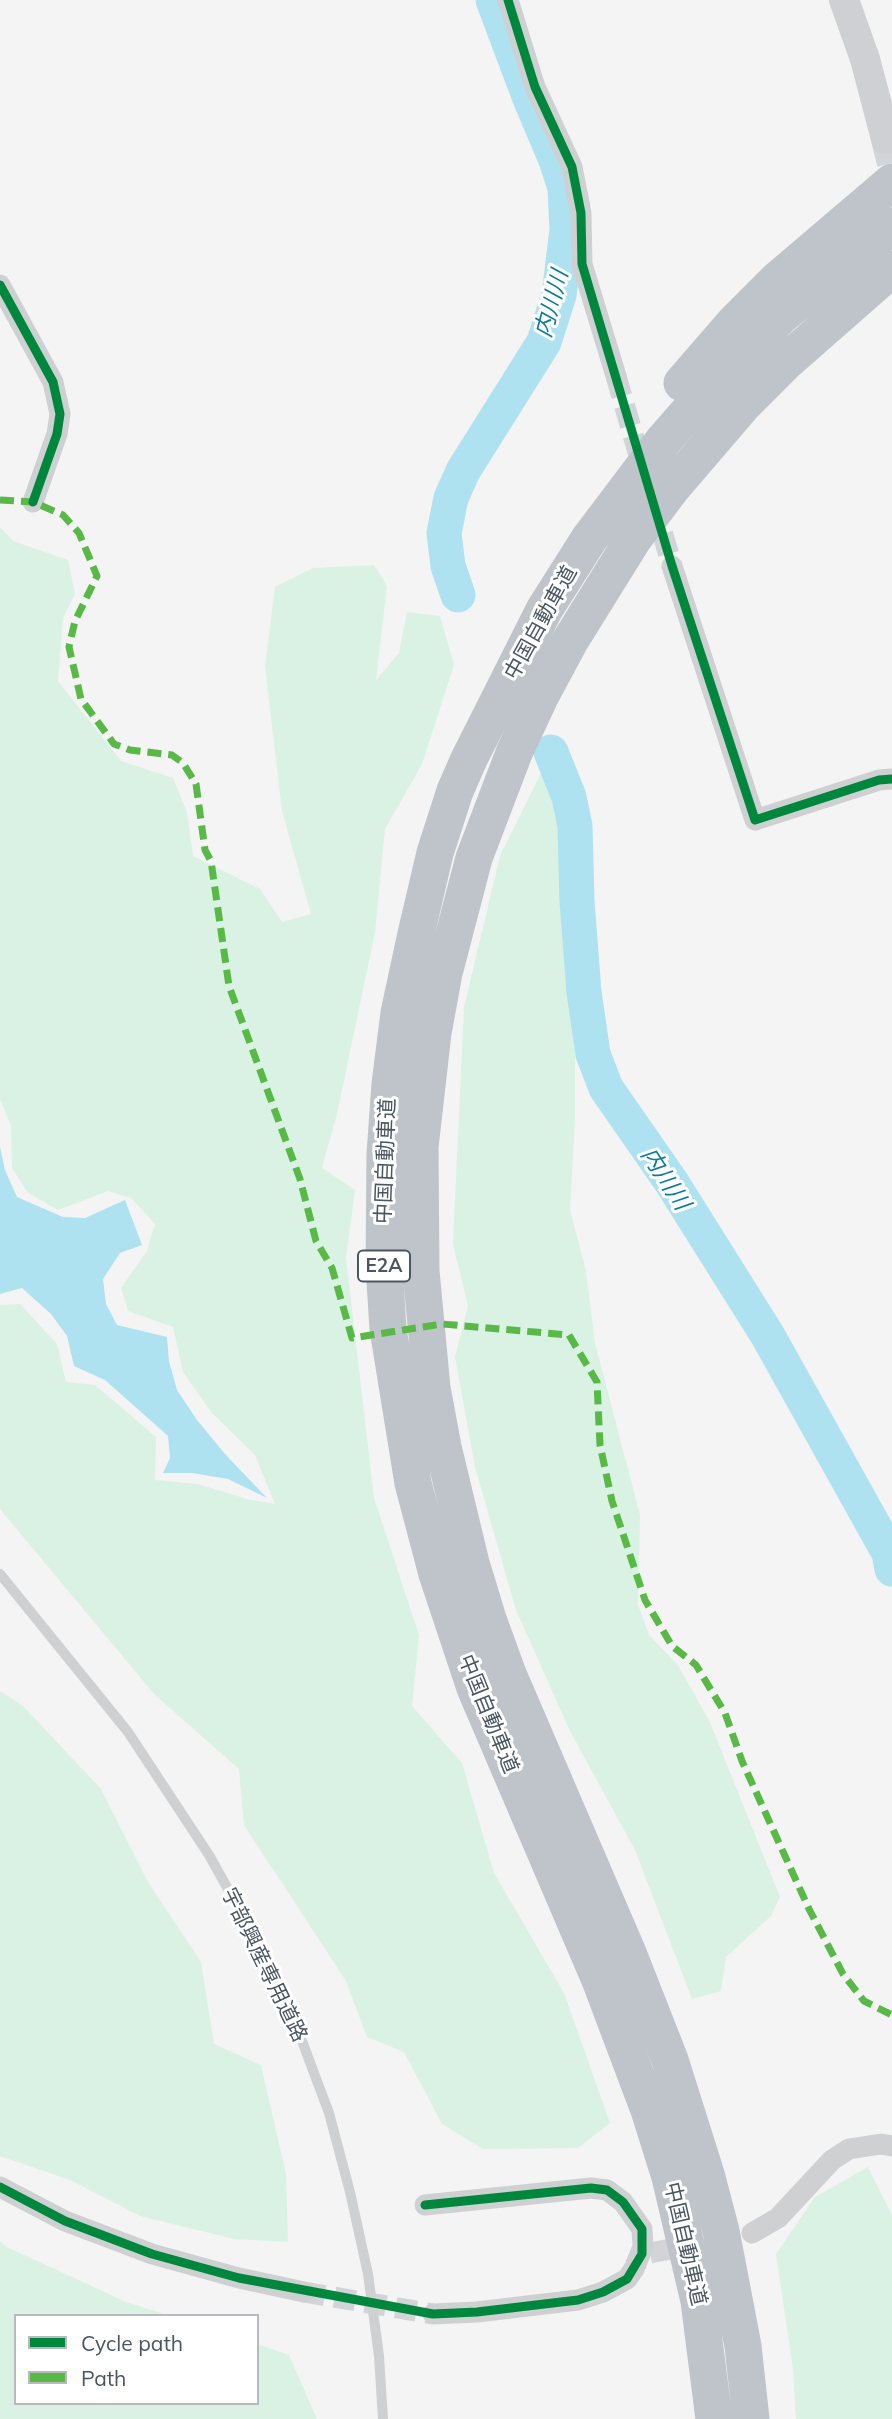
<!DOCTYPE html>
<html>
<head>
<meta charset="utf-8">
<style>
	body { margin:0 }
	#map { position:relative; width:892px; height:2419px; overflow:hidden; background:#f4f4f4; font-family:Mulish,sans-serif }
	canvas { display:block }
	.legend { position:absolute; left:14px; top:2314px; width:245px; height:91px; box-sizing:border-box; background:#fff; border:2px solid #b7bbc0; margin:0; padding:9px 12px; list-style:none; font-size:21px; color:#4a5661 }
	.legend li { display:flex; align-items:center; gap:14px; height:35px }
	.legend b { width:35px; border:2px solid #b7bbc0 }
</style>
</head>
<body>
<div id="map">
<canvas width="892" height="2419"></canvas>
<ul class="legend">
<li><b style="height:9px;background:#00873e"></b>Cycle path</li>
<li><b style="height:9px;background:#58b947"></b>Path</li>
</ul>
</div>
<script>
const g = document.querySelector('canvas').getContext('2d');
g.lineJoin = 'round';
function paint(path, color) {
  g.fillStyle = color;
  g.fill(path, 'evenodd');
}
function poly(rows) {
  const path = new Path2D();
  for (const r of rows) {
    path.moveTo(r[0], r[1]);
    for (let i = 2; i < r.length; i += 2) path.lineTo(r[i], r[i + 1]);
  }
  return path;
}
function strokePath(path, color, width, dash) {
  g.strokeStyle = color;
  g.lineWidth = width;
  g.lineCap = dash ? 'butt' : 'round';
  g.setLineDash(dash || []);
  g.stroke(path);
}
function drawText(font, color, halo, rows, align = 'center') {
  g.font = font + ' Mulish,"Noto Sans JP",sans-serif';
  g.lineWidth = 6;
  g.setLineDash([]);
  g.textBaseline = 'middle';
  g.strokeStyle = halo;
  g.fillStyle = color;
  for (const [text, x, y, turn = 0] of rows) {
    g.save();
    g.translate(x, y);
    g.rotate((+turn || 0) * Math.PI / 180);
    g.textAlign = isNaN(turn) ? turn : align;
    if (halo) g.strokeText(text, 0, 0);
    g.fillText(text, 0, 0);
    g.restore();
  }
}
const green = poly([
	[0,527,13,541,68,560,75,594,63,618,58,681,121,761,173,778,187,812,193,856,260,889,282,922,311,914,282,811,265,666,275,587,313,568,374,565,387,586,376,680,399,653,407,612,440,616,454,665,422,764,385,829,375,932,337,1114,322,1168,355,1190,346,1258,374,1498,419,1635,412,1706,462,1763,494,1873,564,1993,610,2123,578,2148,483,2149,442,2124,404,2052,367,2037,346,1981,244,1825,239,1769,155,1695,0,1509,0,1305,20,1304,57,1344,66,1382,95,1385,156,1437,155,1480,198,1484,247,1499,275,1504,255,1455,211,1412,183,1372,173,1327,128,1311,121,1288,147,1251,155,1224,131,1198,108,1191,58,1210,28,1193,12,1168,11,1126,0,1099],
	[542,771,559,794,565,855,575,1040,575,1120,570,1210,586,1271,595,1343,640,1515,638,1605,649,1635,677,1664,709,1720,780,1897,771,1916,726,1957,721,1991,692,1999,635,1850,570,1731,516,1610,475,1467,455,1357,468,1306,453,1244,464,1007,500,856],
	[0,1691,23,1706,101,1789,149,1884,201,1962,214,2044,261,2065,286,2174,288,2242,234,2239,140,2216,70,2180,0,2156],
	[868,2167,892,2215,892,2419,796,2419,793,2369,776,2254,815,2197],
	[0,2241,7,2247,126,2302,170,2316,16,2316,16,2403,257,2403,257,2344,289,2355,317,2419,0,2419]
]);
const water = poly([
	[0,1147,5,1170,17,1197,63,1217,85,1218,125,1200,142,1245,120,1253,103,1279,106,1304,117,1325,167,1337,169,1361,177,1390,197,1420,225,1454,267,1498,228,1479,192,1473,163,1473,170,1458,168,1436,105,1380,74,1366,67,1336,51,1314,22,1288,0,1294]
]);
const river = poly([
	[458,595,448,566,444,533,451,498,463,471,544,342,559,295,567,230,565,188,556,160,531,101,493,0],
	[551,752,569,797,575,826,577,901,584,992,593,1054,606,1088,672,1183,768,1336,889,1553,892,1569]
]);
const streetTunnel = poly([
	[616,376,644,473],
	[654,504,672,566],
	[650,2253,696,2244],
	[304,2292,433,2314]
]);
const secondaryTunnel = poly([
	[886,139,892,163]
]);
const lane = poly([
	[0,1574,128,1732,209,1855,264,1954,302,2041,329,2113,350,2192,368,2274,379,2356,383,2419]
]);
const street = poly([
	[508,0,535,87,572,167,581,213,582,264,616,376],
	[0,285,53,382,60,414,57,434,33,502],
	[672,566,755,820,879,780,892,779],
	[0,2187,65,2221,152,2254,239,2278,304,2292],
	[425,2205,591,2188,607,2190,623,2202,642,2229,643,2247,634,2269,627,2279,603,2292,578,2300,477,2312,433,2314],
	[752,2233,778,2218,832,2160,849,2149,881,2144,892,2146]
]);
const secondary = poly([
	[844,0,865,59,886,139]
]);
const highway = poly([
	[682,383,734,323,777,280,892,182],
	[714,2419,699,2301,670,2177,649,2110,600,1980,475,1688,437,1574,413,1483,388,1329,384,1265,385,1154,390,1084,399,1013,416,934,435,853,455,791,469,759,544,610,589,539,663,441,719,377,782,315,892,226],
	[751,2419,743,2346,721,2231,706,2174,670,2060,628,1953,508,1674,488,1619,471,1563,443,1447,432,1388,421,1271,420,1147,433,1033,444,973,474,858,514,753,541,695,570,641,634,538,671,489,743,405,787,361,892,269]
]);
const quiet = poly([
	[0,500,33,502,63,515,79,533,97,576,75,621,69,647,81,699,114,744,130,750,172,755,183,763,196,784,205,850,211,861,229,986,300,1179,316,1241,332,1268,352,1338,442,1324,569,1335,597,1382,600,1445,612,1501,645,1600,672,1646,696,1665,725,1713,742,1761,809,1909,843,1974,864,2001,892,2015]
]);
const cycleway = poly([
	[508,0,535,87,572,167,581,213,582,264,672,566,755,820,879,780,892,779],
	[0,285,53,382,60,414,57,434,33,502],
	[0,2187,65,2221,152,2254,239,2278,433,2314,477,2312,578,2300,603,2292,627,2279,642,2254,642,2229,623,2202,607,2190,591,2188,425,2205]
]);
const shields = [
	[384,1266,52]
];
const shieldNames = [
	["E2A",384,1266]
];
const streetNames = [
	["中国自動車道",541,623,-61],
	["中国自動車道",386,1161,-88],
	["中国自動車道",488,1714,68],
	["宇部興産専用道路",264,1965,64],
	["中国自動車道",685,2244,77]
];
const waterNames = [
	["内川川",552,304,-75],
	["内川川",665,1179,57]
];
paint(green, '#d9f2e3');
paint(water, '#aee2f0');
strokePath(river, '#aee2f0', 35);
strokePath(streetTunnel, '#d2d4d7', 21, [21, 10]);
strokePath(secondaryTunnel, '#d2d4d7', 30, [30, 15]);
strokePath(lane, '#ced0d2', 10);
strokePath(street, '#ced0d2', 21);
strokePath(secondary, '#ced0d4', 30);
strokePath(highway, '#bec4c9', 37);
strokePath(quiet, '#58b947', 7, [14, 7]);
strokePath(cycleway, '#00873e', 9);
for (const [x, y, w] of shields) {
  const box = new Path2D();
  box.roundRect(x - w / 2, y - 15.5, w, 31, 5);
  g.fillStyle = '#fff';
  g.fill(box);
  strokePath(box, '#4a5661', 2);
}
drawText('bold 19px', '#4a5661', null, shieldNames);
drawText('21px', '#4a5661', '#fff', streetNames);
drawText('italic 23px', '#0c7c9b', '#fff', waterNames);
</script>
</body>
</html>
